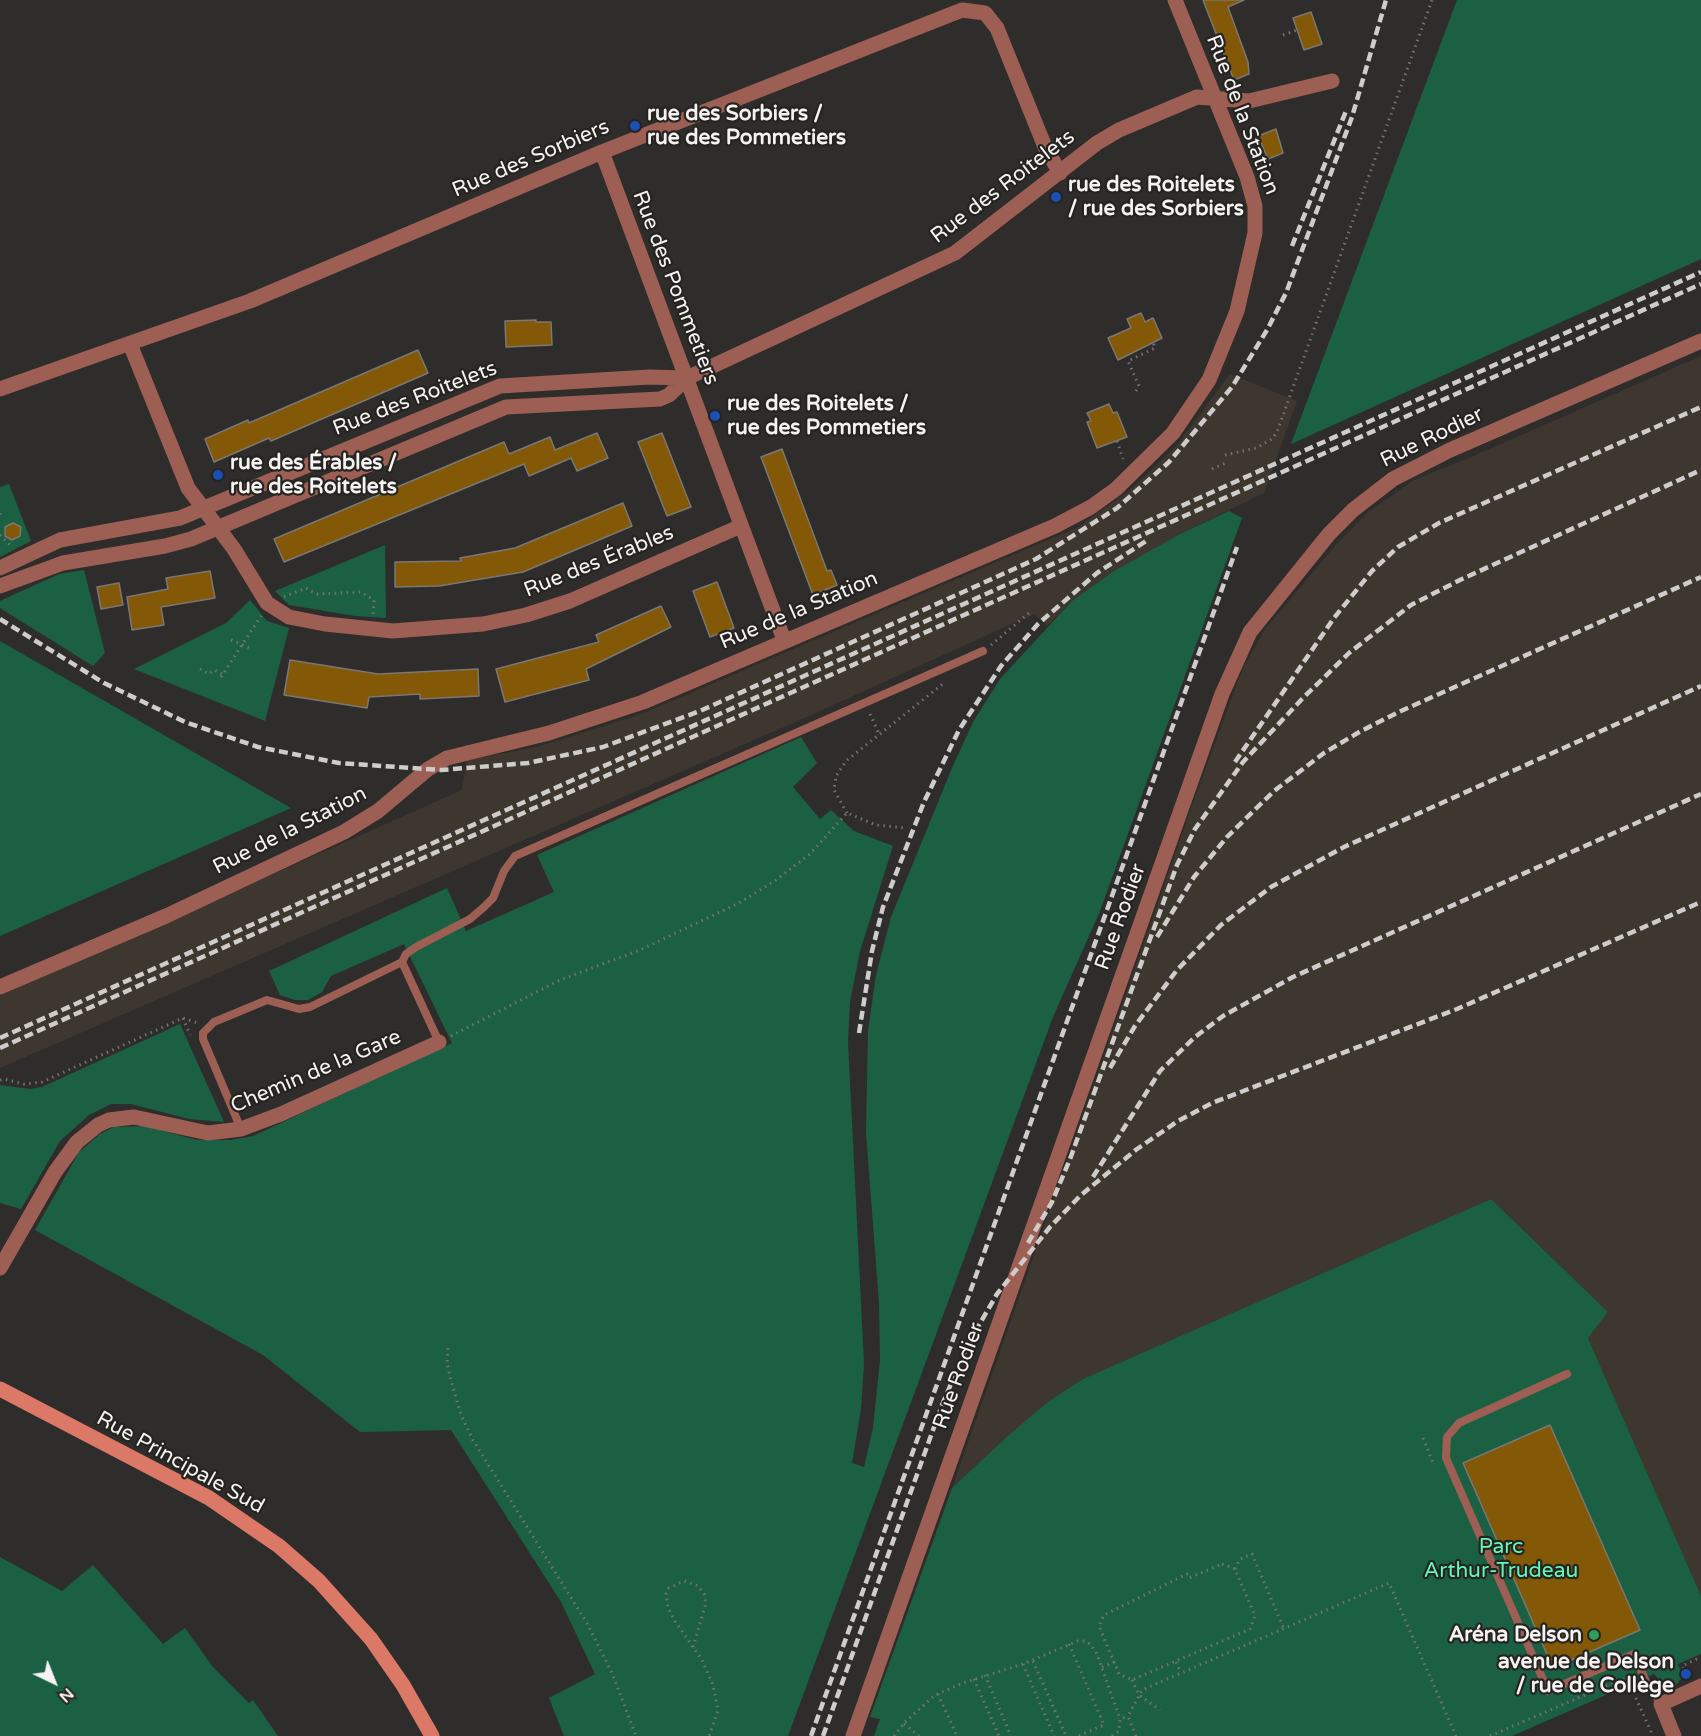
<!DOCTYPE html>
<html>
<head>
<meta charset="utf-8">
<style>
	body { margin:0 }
	#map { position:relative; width:1701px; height:1736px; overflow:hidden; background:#2f2d2b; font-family:"Varela Round",sans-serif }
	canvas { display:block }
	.north { position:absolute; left:24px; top:1652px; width:60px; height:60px; -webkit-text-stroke:4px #262421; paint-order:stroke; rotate:137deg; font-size:16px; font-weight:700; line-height:24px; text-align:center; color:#f4f3f1 }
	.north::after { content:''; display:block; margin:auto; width:21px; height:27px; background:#f4f3f1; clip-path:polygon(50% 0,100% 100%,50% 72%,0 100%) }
</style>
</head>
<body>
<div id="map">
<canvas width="1701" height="1736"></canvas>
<div class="north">N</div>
</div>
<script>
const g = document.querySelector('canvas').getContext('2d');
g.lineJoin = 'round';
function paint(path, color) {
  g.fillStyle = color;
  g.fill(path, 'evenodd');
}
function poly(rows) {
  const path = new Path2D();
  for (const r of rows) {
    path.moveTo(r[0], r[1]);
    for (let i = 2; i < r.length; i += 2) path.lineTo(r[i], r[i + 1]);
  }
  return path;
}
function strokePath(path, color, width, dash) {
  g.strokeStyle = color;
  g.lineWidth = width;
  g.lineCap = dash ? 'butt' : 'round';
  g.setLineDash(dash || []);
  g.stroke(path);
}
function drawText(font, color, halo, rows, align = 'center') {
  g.font = font + ' "Varela Round",sans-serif';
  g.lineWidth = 4.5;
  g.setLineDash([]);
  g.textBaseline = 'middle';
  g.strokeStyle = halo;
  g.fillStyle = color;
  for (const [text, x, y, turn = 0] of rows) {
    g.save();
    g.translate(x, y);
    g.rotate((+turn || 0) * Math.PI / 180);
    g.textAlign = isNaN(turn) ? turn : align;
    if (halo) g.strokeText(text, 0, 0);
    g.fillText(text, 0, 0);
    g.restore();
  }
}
const built = poly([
	[1701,356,1701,1596,1588,1338,1608,1312,1491,1199,1083,1379,1049,1401,952,1488,1197,792,1243,668,1265,629,1334,547,1368,512,1414,480,1469,458],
	[1230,374,1297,401,1264,493,1180,534,1114,571,1072,601,1047,626,1035,614,1007,626,807,717,0,1068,0,996,462,790,467,760,537,747,639,715,1078,527,1129,491,1176,446]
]);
const green = poly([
	[1457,0,1701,0,1701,259,1291,444],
	[9,484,31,541,0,557,0,487],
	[1229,511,1242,518,1100,911,1053,1017,788,1736,564,1736,549,1698,595,1674,561,1602,451,1430,360,1432,263,1355,35,1230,79,1152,100,1134,114,1127,144,1126,197,1140,231,1140,253,1136,452,1043,404,944,331,976,322,992,308,1000,295,1000,280,995,269,971,447,888,466,931,554,892,537,855,801,737,817,763,793,787,820,819,831,810,854,831,893,846,860,951,850,1002,848,1042,864,1363,861,1409,852,1463,864,1467,873,1428,880,1360,879,1303,866,1133,868,1031,876,975,891,917,952,768,973,722,1000,679,1072,601,1114,571,1180,534],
	[385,545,386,618,355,616,289,605,275,591],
	[84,570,105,653,93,666,0,608,0,601,59,574],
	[250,600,267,621,289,628,265,721,134,669,226,623],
	[0,641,291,808,0,936],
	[180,1024,224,1122,189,1119,131,1104,111,1104,89,1115,60,1141,21,1209,0,1203,0,1085,30,1089,42,1087],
	[1491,1199,1608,1312,1588,1338,1701,1596,1701,1654,1678,1664,1683,1676,1677,1684,1663,1684,1654,1674,1512,1736,874,1736,880,1719,870,1717,952,1488,1009,1435,1049,1401,1083,1379],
	[0,1557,62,1591,93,1565,163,1644,185,1628,212,1666,249,1703,253,1700,278,1736,0,1736]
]);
const building = poly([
	[1203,0,1244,0,1228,7,1248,62,1249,74,1234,80,1203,0],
	[1311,12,1322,44,1304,50,1293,18,1311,12],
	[1276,129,1283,153,1268,159,1258,136,1276,129],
	[1141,313,1145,322,1153,318,1162,338,1118,360,1108,338,1131,328,1127,319,1141,313],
	[536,320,536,322,551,322,552,345,506,347,505,321,536,320],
	[418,350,428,373,271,441,269,438,214,462,205,439,248,420,249,423,418,350],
	[1109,404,1113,413,1117,412,1127,437,1097,448,1087,422,1091,421,1087,413,1109,404],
	[597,433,608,458,577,471,571,458,529,476,524,464,284,562,274,539,504,442,509,454,550,437,555,450,597,433],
	[662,433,691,507,667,516,638,442,662,433],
	[782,449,827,571,831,570,837,585,813,595,761,457,782,449],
	[623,503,632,526,523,572,439,586,395,587,395,562,461,561,460,558,515,548,623,503],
	[13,523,21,527,20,536,12,540,5,536,5,527,13,523],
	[210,571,215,598,161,607,164,625,132,630,127,597,168,589,166,578,210,571],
	[717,582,734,628,710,637,693,591,717,582],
	[119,583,123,605,101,609,97,587,119,583],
	[661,606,671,627,586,669,589,680,505,702,496,669,599,642,596,635,661,606],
	[290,660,378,674,478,669,479,696,420,699,420,694,369,697,367,708,284,695,290,660],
	[1550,1425,1640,1630,1553,1668,1463,1463,1550,1425]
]);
const path = poly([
	[1283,35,1297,30],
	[1263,148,1257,151,1265,170],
	[1136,391,1139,386,1128,361,1155,348,1153,342],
	[1117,441,1123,459],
	[1225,455,1256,448,1272,439,1277,432,1432,0],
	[1212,469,1228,462],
	[0,513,0,517],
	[0,535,10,545],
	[284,597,306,588,317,594,361,592,374,600,373,615],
	[231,640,252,649],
	[991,645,1029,613],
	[200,669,209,674,214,670,222,674],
	[221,677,261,616],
	[870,714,879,734],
	[847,813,834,790,836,776,846,761,944,683],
	[183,1018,190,1035],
	[451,1036,560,980,640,950,739,903,776,880,810,854,847,813,876,825,906,828],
	[0,1080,4,1079,24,1084,42,1082,183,1018,198,1023],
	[448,1348,447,1364,452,1384,461,1415,473,1440,588,1625,612,1673,636,1736],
	[1423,1438,1433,1463],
	[1222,1564,1235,1569,1255,1616,1250,1629,1132,1680,1119,1674,1099,1626,1104,1615,1187,1574,1189,1578,1222,1564],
	[1235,1569,1240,1559,1252,1554,1284,1629],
	[1069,1644,1104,1725,1078,1736],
	[693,1647,706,1603,704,1594,698,1586,684,1581,669,1588,666,1594,668,1608,675,1621,702,1660,713,1685,718,1710,709,1736],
	[1033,1661,1066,1736],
	[1176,1662,1181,1673],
	[1023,1664,1054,1736],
	[1102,1667,1117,1661],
	[1686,1674,1682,1666,1701,1657],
	[985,1675,1011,1736],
	[974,1679,999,1736],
	[1132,1680,1139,1695,1160,1710],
	[938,1694,957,1736],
	[904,1724,919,1736],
	[894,1736,905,1722,935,1695,963,1683,1023,1664,1078,1641,1085,1641,1091,1645,1097,1654,1120,1719],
	[1112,1736,1119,1731,1120,1719,1128,1716],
	[1136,1736,1128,1716,1142,1690,1389,1583,1456,1736],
	[1490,1736,1622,1679,1630,1685,1653,1736]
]);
const lane = poly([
	[402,962,406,954,416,947,470,919,484,907,493,898,504,871,515,856,983,651],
	[241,1129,203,1039,203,1033,214,1022,267,1000,299,1009,310,1007,402,962,439,1042],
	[1567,1374,1459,1423,1447,1437,1446,1458,1548,1691,1634,1654,1648,1686,1661,1704]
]);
const street = poly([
	[602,152,784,640],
	[130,344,188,488,234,549,267,603,289,617,325,624,393,631,483,624,526,615,570,601,741,526],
	[0,389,250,301,602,152,962,10,985,13,997,28,1045,147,1060,173],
	[0,568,60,540,180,518,500,386,649,377,687,378],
	[0,586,63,563,165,546,191,539,506,407,660,399,669,395,687,378,955,253,1097,143,1119,130,1197,97,1249,101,1332,81],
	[0,987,166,916,344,832,378,811,428,769,447,758,549,733,643,702,1055,526,1091,507,1116,489,1173,433,1209,380,1237,311,1255,233,1255,206,1247,177,1175,0],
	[0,1268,55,1172,77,1142,98,1125,109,1120,134,1117,208,1133,241,1129,281,1114,439,1042],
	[853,1736,1222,694,1250,632,1329,534,1353,510,1393,479,1450,450,1701,341],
	[1674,1736,1661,1704,1701,1686]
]);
const secondary = poly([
	[0,1389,209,1498,279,1546,319,1581,371,1639,403,1685,432,1736]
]);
const rail = poly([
	[1292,246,1346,111],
	[0,619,104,683,185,722,258,747,339,763,441,770,528,763,603,747,700,711,1036,559,1117,508,1169,462,1232,387,1267,330,1286,293,1352,117,1386,0],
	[1235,762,1334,618,1372,571,1398,547,1439,523,1701,407],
	[1157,937,1194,877,1227,837,1274,791,1324,753,1361,731,1401,711,1701,577],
	[859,1033,872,951,883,907,924,802,959,730,1001,666,1038,624,1097,573,1146,541],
	[0,1038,1701,272],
	[0,1048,1701,284],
	[1110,1068,1135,1026,1177,970,1221,925,1271,887,1344,847,1701,686],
	[1093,1177,1160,1071,1195,1037,1223,1016,1293,977,1701,794],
	[1028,1243,1052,1202,1070,1159,1177,865,1195,829,1243,762,1302,699,1349,653,1411,605,1462,579,1701,470],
	[811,1736,1237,547],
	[823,1736,942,1405,968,1344,997,1294,1050,1227,1081,1195,1137,1149,1178,1121,1212,1103,1457,1009,1701,902]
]);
const markers = [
	[635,126,6,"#1a4fb4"],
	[1056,197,6,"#1a4fb4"],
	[715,416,6,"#1a4fb4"],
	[218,475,6,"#1a4fb4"],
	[1594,1635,6,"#2e9e5b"],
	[1686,1674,6,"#1a4fb4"]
];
const poiNames = [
	["rue des Sorbiers /",647,114],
	["rue des Pommetiers",647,138],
	["rue des Roitelets",1068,185],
	["/ rue des Sorbiers",1068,209],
	["rue des Roitelets /",727,404],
	["rue des Pommetiers",727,428],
	["rue des Érables /",230,463],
	["rue des Roitelets",230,487],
	["Aréna Delson",1582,1635,"right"],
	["avenue de Delson",1674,1662,"right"],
	["/ rue de Collège",1674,1686,"right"]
];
const streetNames = [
	["Rue de la Station",1242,115,69],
	["Rue des Sorbiers",531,159,-23],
	["Rue des Roitelets",1003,187,-37],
	["Rue des Pommetiers",675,288,69],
	["Rue des Roitelets",415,399,-21],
	["Rue Rodier",1432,438,-26],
	["Rue des Érables",599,562,-22],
	["Rue de la Station",799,611,-23],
	["Rue de la Station",290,831,-27],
	["Rue Rodier",1121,917,-70],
	["Chemin de la Gare",316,1072,-23],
	["Rue Rodier",959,1376,-70],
	["Rue Principale Sud",180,1463,29]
];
const parkNames = [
	["Parc",1501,1547],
	["Arthur-Trudeau",1501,1571]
];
paint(built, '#3d372f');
paint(green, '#1c6043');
paint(building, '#835908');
strokePath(building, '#7a7774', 1.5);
strokePath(path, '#747270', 3, [1.5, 4.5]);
strokePath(lane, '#9d5f53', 8);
strokePath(street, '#9d5f53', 15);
strokePath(secondary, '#dc7866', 15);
strokePath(rail, '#cecdcb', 4.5, [9, 4.5]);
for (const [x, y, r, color] of markers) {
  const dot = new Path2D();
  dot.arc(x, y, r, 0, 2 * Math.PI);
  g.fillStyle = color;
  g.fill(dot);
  strokePath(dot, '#262421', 2);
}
drawText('bold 21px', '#f4f3f1', '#262421', poiNames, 'left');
drawText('21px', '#f4f3f1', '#262421', streetNames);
drawText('21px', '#64f6b5', '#262421', parkNames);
</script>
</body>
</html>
